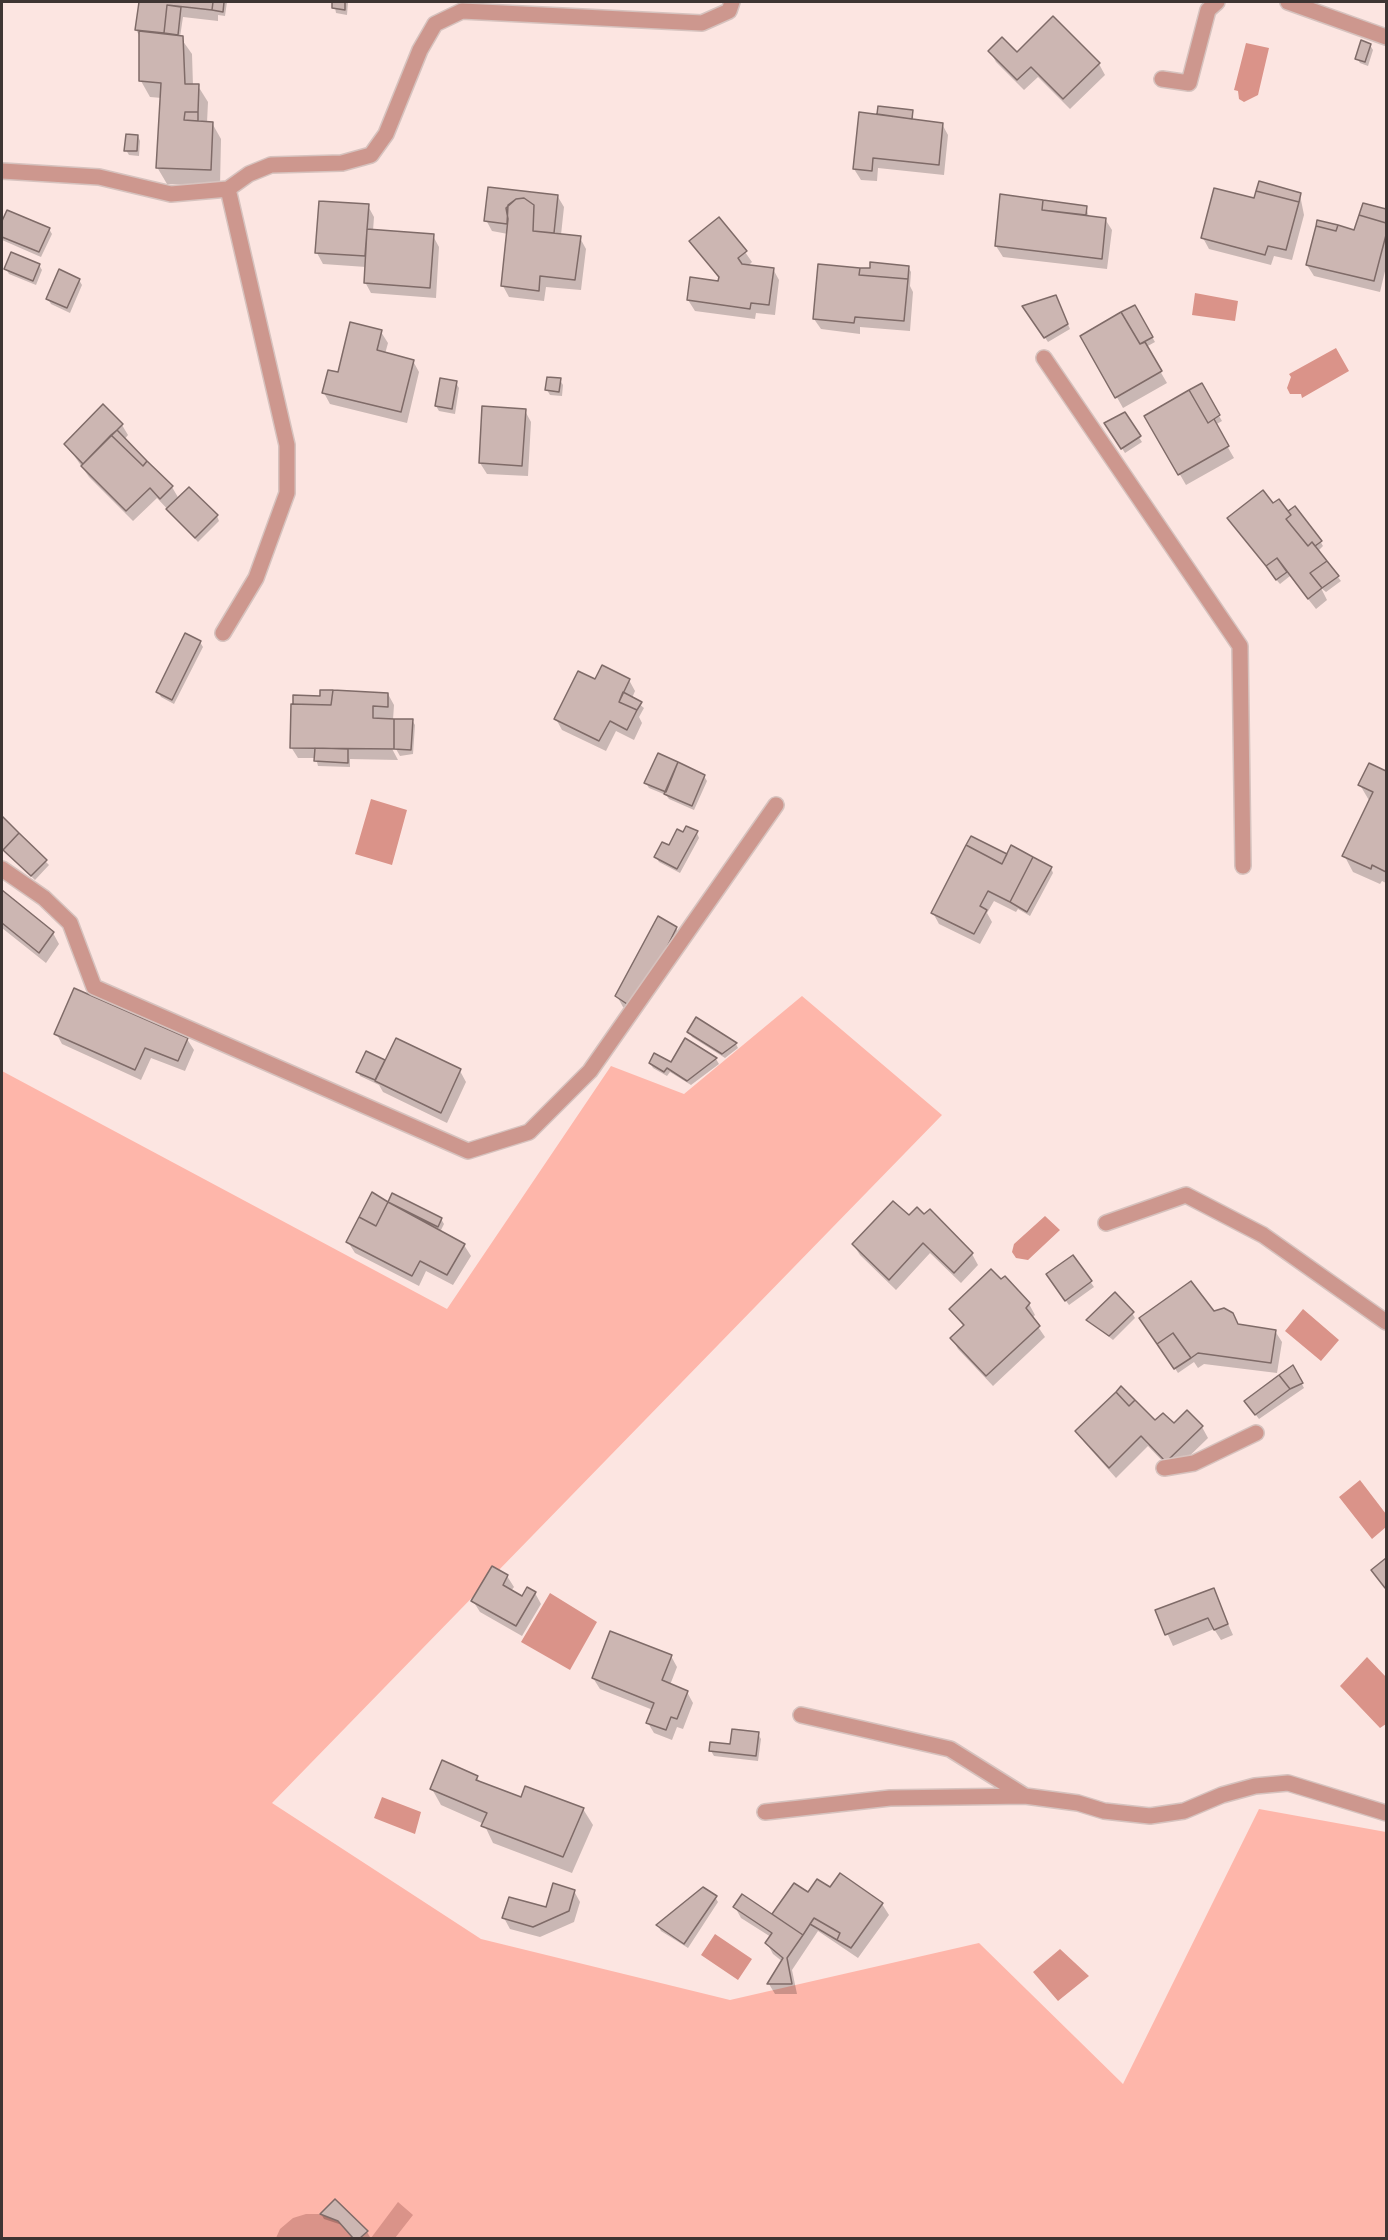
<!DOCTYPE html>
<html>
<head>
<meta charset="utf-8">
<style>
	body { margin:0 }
	#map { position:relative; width:1388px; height:2240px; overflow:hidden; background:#fce5e1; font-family:"Golos Text",sans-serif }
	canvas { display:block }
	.frame { position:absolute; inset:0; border:3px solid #3e3533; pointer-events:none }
</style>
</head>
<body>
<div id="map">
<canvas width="1388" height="2240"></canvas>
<div class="frame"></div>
</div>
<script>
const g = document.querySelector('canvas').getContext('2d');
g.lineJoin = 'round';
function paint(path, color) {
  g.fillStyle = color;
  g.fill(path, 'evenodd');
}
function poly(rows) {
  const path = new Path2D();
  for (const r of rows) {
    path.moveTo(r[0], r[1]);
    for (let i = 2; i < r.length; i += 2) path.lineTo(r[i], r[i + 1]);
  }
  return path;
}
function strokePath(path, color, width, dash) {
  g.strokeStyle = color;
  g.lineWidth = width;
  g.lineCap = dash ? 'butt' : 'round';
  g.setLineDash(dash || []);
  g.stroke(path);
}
const green = poly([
	[802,996,942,1115,272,1803,481,1939,730,2000,979,1943,1123,2084,1259,1809,1386,1832,1386,2238,2,2238,2,1071,447,1309,611,1066,684,1094]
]);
const water = poly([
	[1246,43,1269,48,1258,95,1244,102,1239,99,1238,91,1234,90],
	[1195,293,1238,301,1235,321,1192,315],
	[1336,348,1349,371,1302,398,1301,394,1290,394,1287,388,1291,377,1289,374],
	[371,799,407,810,392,865,355,854],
	[1045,1216,1060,1230,1028,1260,1016,1258,1012,1252,1014,1244],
	[1303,1309,1339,1340,1321,1361,1285,1331],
	[1360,1480,1386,1514,1386,1527,1372,1539,1339,1497],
	[550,1593,597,1622,570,1670,521,1642],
	[1367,1657,1386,1677,1386,1724,1380,1728,1340,1686],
	[382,1797,421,1812,415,1834,374,1818],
	[715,1934,752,1959,738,1980,701,1955],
	[1060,1949,1089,1976,1058,2001,1033,1972],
	[398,2202,413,2215,395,2238,371,2238],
	[306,2214,319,2214,338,2221,353,2238,276,2238,280,2229,293,2218]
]);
const shadow = poly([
	[140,2,227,2,225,16,218,15,218,21,183,17,180,37,192,54,193,86,198,86,208,102,207,123,212,123,221,139,220,186,167,184,157,167,162,98,150,97,141,81,141,38,136,30],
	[334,2,348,2,347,15,336,13],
	[1053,18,1099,64,1105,75,1070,109,1038,77,1024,90,996,62,990,51,1017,54],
	[1370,45,1373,50,1368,66,1360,63,1357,58],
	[912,112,914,121,942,124,948,135,944,175,878,168,877,181,861,180,854,169,880,116,878,114],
	[138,136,140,141,139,156,129,155,126,150],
	[489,189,558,197,564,207,561,235,580,238,586,249,581,290,546,287,544,301,509,297,503,286,508,234,492,231,486,220],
	[1300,195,1304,215,1292,260,1274,256,1271,265,1209,249,1203,238],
	[1001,196,1086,207,1089,217,1105,219,1112,230,1107,269,1003,257,996,246],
	[1364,205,1386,211,1386,267,1380,292,1314,276,1307,265,1355,232],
	[368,206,374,217,373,231,433,236,439,247,436,298,371,293,365,282,366,267,323,264,317,253],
	[7,212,49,229,52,234,41,257,2,240,2,225],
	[691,241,745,252,752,262,748,266,773,269,779,280,775,315,756,313,755,319,695,311,688,300,720,280],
	[39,265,42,270,36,285,9,274,6,269],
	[908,267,911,272,910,286,913,292,910,331,860,327,860,334,821,329,814,319],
	[79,280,82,285,70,313,51,304,48,299],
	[1058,302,1070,329,1048,342,1027,311],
	[1135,307,1155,342,1146,347,1167,383,1123,408,1082,336],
	[381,332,388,343,385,354,413,361,419,372,407,423,330,404,324,393],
	[560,380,563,385,562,396,550,395,547,390],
	[456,383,459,388,455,414,439,411,436,406],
	[1201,385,1222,421,1215,425,1234,458,1186,485,1146,416],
	[483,408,525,411,531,422,528,476,487,474,480,463],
	[1124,414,1142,442,1125,453,1106,424],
	[122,425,128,435,124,440,172,487,179,499,217,516,219,521,198,542,157,498,133,521,89,477,66,444],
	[1272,505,1288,513,1320,541,1323,546,1318,551,1341,581,1326,592,1321,588,1327,600,1316,609,1290,576,1280,584,1273,576,1229,518],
	[200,642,203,647,174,704,161,697,158,692],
	[629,680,635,691,632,698,644,708,639,717,642,723,634,740,616,731,606,751,562,730,556,719,596,681],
	[388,694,394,705,393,720,412,720,415,725,413,754,400,756,392,742,389,743,398,760,350,759,350,767,318,766,316,758,298,758,291,747,295,704],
	[1370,765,1386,773,1386,883,1382,881,1380,884,1353,872,1344,855,1370,802,1360,785],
	[704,776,707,781,694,810,669,799,666,795,649,788,646,783],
	[2,818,49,865,35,880,2,849],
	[697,833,699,838,680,873,659,862,656,857],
	[1006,856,1051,868,1053,873,1030,916,1018,909,1016,912,994,901,987,913,992,922,980,944,939,924,933,913],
	[2,892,53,933,59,944,46,963,2,928],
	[676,928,682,939,634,1014,623,1007,617,996],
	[689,1032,736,1044,738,1048,725,1058,692,1037],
	[56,1033,187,1039,194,1050,185,1071,151,1058,141,1080,62,1044],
	[685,1040,716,1059,719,1064,691,1085,670,1072,667,1076,653,1068,650,1063,671,1064],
	[384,1061,385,1063,460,1071,466,1082,447,1123,383,1092,379,1085,360,1076,358,1071],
	[389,1202,441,1219,444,1224,440,1232,464,1245,471,1256,453,1285,426,1271,419,1286,355,1253,348,1242],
	[909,1218,972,1254,978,1265,961,1283,930,1253,896,1290,860,1255,853,1244],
	[1073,1257,1094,1287,1069,1305,1051,1280],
	[1029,1304,1035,1315,1032,1318,1045,1337,993,1386,958,1349,952,1338,964,1327,951,1309],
	[1132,1313,1135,1318,1113,1340,1088,1320],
	[1213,1313,1238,1325,1275,1331,1282,1342,1277,1373,1204,1364,1198,1368,1194,1362,1178,1373,1165,1353],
	[1293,1367,1304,1388,1259,1419,1249,1406],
	[1155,1422,1202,1427,1208,1438,1173,1472,1148,1446,1116,1478,1084,1442,1077,1431],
	[507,1576,514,1587,511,1591,523,1598,535,1593,541,1604,522,1636,480,1612,473,1601],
	[1213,1590,1233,1635,1221,1640,1214,1629,1173,1646,1157,1611],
	[671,1656,677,1667,670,1685,687,1692,693,1703,683,1729,677,1727,672,1740,654,1733,648,1723,653,1710,600,1689,593,1678],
	[758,1734,761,1739,758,1761,714,1756,711,1751,731,1746],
	[477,1777,480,1783,521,1799,583,1809,593,1825,572,1873,493,1843,484,1824,441,1805,432,1789],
	[794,1885,809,1894,831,1889,882,1904,889,1915,858,1958,818,1931,792,1970,797,1994,775,1994,769,1984,783,1962,773,1954,767,1943,771,1937,741,1918,735,1907,772,1916],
	[574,1891,580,1902,574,1922,540,1937,510,1929,504,1918,547,1909],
	[715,1897,718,1902,688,1948,661,1931,658,1926],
	[321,2214,367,2232,370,2237,354,2238,342,2225,324,2219]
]);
const building = poly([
	[139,2,213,2,212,10,167,5,164,33,135,30,139,2],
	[213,2,224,2,223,12,212,10,213,2],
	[332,2,345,2,345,10,332,8,332,2],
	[167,5,181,7,178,35,164,33,167,5],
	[1053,16,1100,63,1063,99,1031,67,1017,80,988,51,1002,37,1017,52,1053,16],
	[139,31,183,36,185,84,199,84,198,112,185,112,184,120,213,122,211,170,156,168,161,83,139,81,139,31],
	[1361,40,1371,44,1365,62,1355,59,1361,40],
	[878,106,913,110,912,119,877,114,878,106],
	[185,112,198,112,198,121,184,120,185,112],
	[859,112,943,123,939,165,873,158,872,171,853,169,859,112],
	[126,134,138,135,137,151,124,151,126,134],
	[1259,181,1301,193,1299,202,1256,191,1259,181],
	[488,187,558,195,554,233,533,231,534,205,524,198,516,199,508,205,507,224,484,221,488,187],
	[1214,188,1254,198,1256,191,1299,202,1286,250,1268,246,1265,255,1201,238,1214,188],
	[1000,194,1043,200,1042,210,1106,218,1102,259,995,246,1000,194],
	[524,198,534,205,533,231,581,236,575,280,540,276,539,291,501,286,508,219,506,208,516,199,524,198],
	[1043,200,1087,206,1086,215,1042,210,1043,200],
	[319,201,369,204,365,256,315,253,319,201],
	[1363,203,1386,209,1386,223,1359,215,1363,203],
	[7,210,50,228,39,252,2,237,2,221,7,210],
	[1359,215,1386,223,1386,235,1374,281,1306,265,1316,226,1336,231,1338,225,1354,230,1359,215],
	[719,217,747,251,738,258,742,264,774,268,769,305,751,303,750,309,687,300,690,277,718,281,719,277,689,241,719,217],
	[1317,220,1338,225,1336,231,1316,226,1317,220],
	[367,229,434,234,430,288,364,283,367,229],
	[11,252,40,264,33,281,4,269,11,252],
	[870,262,909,266,908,279,859,275,860,268,870,268,870,262],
	[818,264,860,268,859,275,908,279,904,321,855,317,854,323,813,319,818,264],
	[59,269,80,279,67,308,46,299,59,269],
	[1056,295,1068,324,1044,338,1022,306,1056,295],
	[1135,305,1153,337,1140,344,1121,312,1135,305],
	[1121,312,1140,344,1145,342,1162,371,1115,398,1080,336,1121,312],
	[350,322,382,330,377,350,414,360,401,412,322,393,328,370,338,372,350,322],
	[547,377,561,378,559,392,545,390,547,377],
	[440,378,457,381,452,409,435,406,440,378],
	[1202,383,1220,415,1208,423,1189,390,1202,383],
	[1189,390,1208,423,1214,419,1229,446,1178,475,1144,416,1189,390],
	[103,404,123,424,83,464,64,444,103,404],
	[482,406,526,409,522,466,479,463,482,406],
	[1125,412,1141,436,1121,449,1104,423,1125,412],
	[117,430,147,461,143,466,111,435,117,430],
	[111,435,143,466,147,461,173,486,160,499,150,488,126,511,81,466,111,435],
	[189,487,218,515,195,538,166,509,189,487],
	[1263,490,1273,503,1279,499,1291,515,1286,519,1308,546,1312,542,1327,561,1310,573,1322,588,1308,599,1277,558,1266,566,1227,518,1263,490],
	[1295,506,1322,541,1315,546,1312,542,1308,546,1286,519,1291,515,1288,511,1295,506],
	[1277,558,1287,572,1276,580,1266,566,1277,558],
	[1327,561,1339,576,1322,588,1310,573,1327,561],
	[185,633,201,641,172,700,156,692,185,633],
	[602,665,630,679,619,702,637,710,627,730,610,721,599,741,554,719,578,671,595,679,602,665],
	[320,690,333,690,331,705,293,704,293,695,320,696,320,690],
	[333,690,388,693,388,707,373,706,373,718,394,719,394,749,290,748,291,704,331,705,333,690],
	[623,692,642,702,637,710,619,702,623,692],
	[394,719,413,719,411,750,394,749,394,719],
	[315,748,348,749,348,763,314,761,315,748],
	[658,753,678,762,666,792,644,783,658,753],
	[678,762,705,775,692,806,664,794,678,762],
	[1369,763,1386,771,1386,872,1372,865,1371,869,1342,856,1373,792,1358,785,1369,763],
	[2,816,19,833,3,850,2,848,2,816],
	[686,826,698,831,677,869,654,857,662,842,669,845,677,829,683,832,686,826],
	[19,833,47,860,31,876,3,850,19,833],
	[971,836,1007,854,1002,864,966,845,971,836],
	[966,845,1002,864,1011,845,1033,857,1010,902,988,891,980,906,987,910,974,934,931,913,966,845],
	[1033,857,1052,867,1027,912,1010,902,1033,857],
	[2,890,54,932,39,953,2,923,2,890],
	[658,916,677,927,654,973,627,1004,615,996,658,916],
	[74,988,188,1038,178,1061,145,1048,135,1070,54,1034,74,988],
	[696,1017,737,1043,722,1054,687,1032,696,1017],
	[396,1038,461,1069,441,1113,375,1081,396,1038],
	[685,1038,717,1058,687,1081,667,1068,664,1072,649,1063,654,1053,671,1062,685,1038],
	[366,1051,385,1060,375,1080,356,1072,366,1051],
	[372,1192,388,1202,376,1226,359,1217,372,1192],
	[392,1193,442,1218,438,1227,388,1202,392,1193],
	[893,1201,909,1215,917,1207,924,1214,930,1209,973,1253,954,1273,923,1243,889,1280,852,1244,893,1201],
	[388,1202,465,1244,447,1275,420,1261,412,1276,346,1242,359,1217,376,1226,388,1202],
	[1073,1255,1092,1281,1065,1301,1046,1274,1073,1255],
	[991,1269,1001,1279,1005,1276,1030,1303,1026,1308,1040,1326,986,1376,950,1338,964,1325,949,1309,991,1269],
	[1191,1281,1214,1311,1224,1308,1233,1313,1238,1324,1276,1330,1271,1363,1198,1353,1191,1358,1173,1333,1157,1344,1139,1318,1191,1281],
	[1115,1292,1134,1312,1109,1336,1086,1320,1115,1292],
	[1173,1333,1191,1358,1174,1369,1157,1344,1173,1333],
	[1293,1365,1303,1383,1290,1389,1279,1375,1293,1365],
	[1279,1375,1290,1389,1255,1415,1244,1401,1279,1375],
	[1121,1386,1135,1400,1129,1406,1116,1392,1121,1386],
	[1116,1392,1129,1406,1135,1400,1155,1420,1163,1413,1174,1423,1187,1410,1203,1426,1166,1462,1141,1436,1109,1468,1075,1431,1116,1392],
	[1386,1558,1386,1587,1385,1588,1371,1570,1386,1558],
	[492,1566,508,1575,503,1585,522,1596,527,1587,536,1592,516,1626,471,1601,492,1566],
	[1214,1588,1228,1624,1214,1630,1208,1618,1165,1635,1155,1610,1214,1588],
	[610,1631,672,1655,662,1680,688,1691,677,1719,671,1717,666,1730,646,1723,654,1703,592,1678,610,1631],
	[732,1729,759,1732,756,1756,709,1751,710,1742,730,1744,732,1729],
	[442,1760,478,1776,476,1780,521,1797,525,1786,584,1808,563,1857,481,1826,487,1813,430,1789,442,1760],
	[840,1873,883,1903,851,1948,837,1940,840,1933,814,1918,803,1935,772,1914,794,1883,808,1892,817,1879,830,1887,840,1873],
	[553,1883,575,1890,569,1911,533,1927,502,1918,509,1897,546,1907,553,1883],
	[703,1887,717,1896,684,1944,656,1925,703,1887],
	[742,1894,803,1935,787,1958,792,1984,767,1984,783,1958,765,1943,772,1933,733,1907,742,1894],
	[814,1918,840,1933,837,1940,810,1924,814,1918],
	[335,2199,368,2231,360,2238,353,2238,338,2221,320,2214,335,2199]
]);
const minor = poly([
	[1288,2,1386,37],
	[1162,79,1189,83,1208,10,1217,2],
	[2,171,99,177,171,194,228,189,249,174,271,165,342,163,371,155,386,134,420,50,435,24,462,11,702,23,729,11,732,2],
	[1044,358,1240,646,1243,866],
	[223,633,256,578,287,493,287,445,228,189],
	[2,869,44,898,70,923,94,987,468,1151,529,1132,590,1071,776,805],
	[1106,1223,1186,1195,1263,1235,1386,1322],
	[1164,1468,1194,1463,1256,1433],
	[801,1715,950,1749,1025,1796],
	[765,1812,890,1798,1025,1796,1078,1803,1104,1811,1150,1816,1184,1811,1222,1795,1255,1786,1288,1783,1386,1813]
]);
paint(green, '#feb6aa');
paint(water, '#da9389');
paint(shadow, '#0003');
paint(building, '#ccb6b2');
strokePath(building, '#7f6b68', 1.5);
strokePath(minor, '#d6c2be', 18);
strokePath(minor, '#cd978e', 15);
</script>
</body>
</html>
